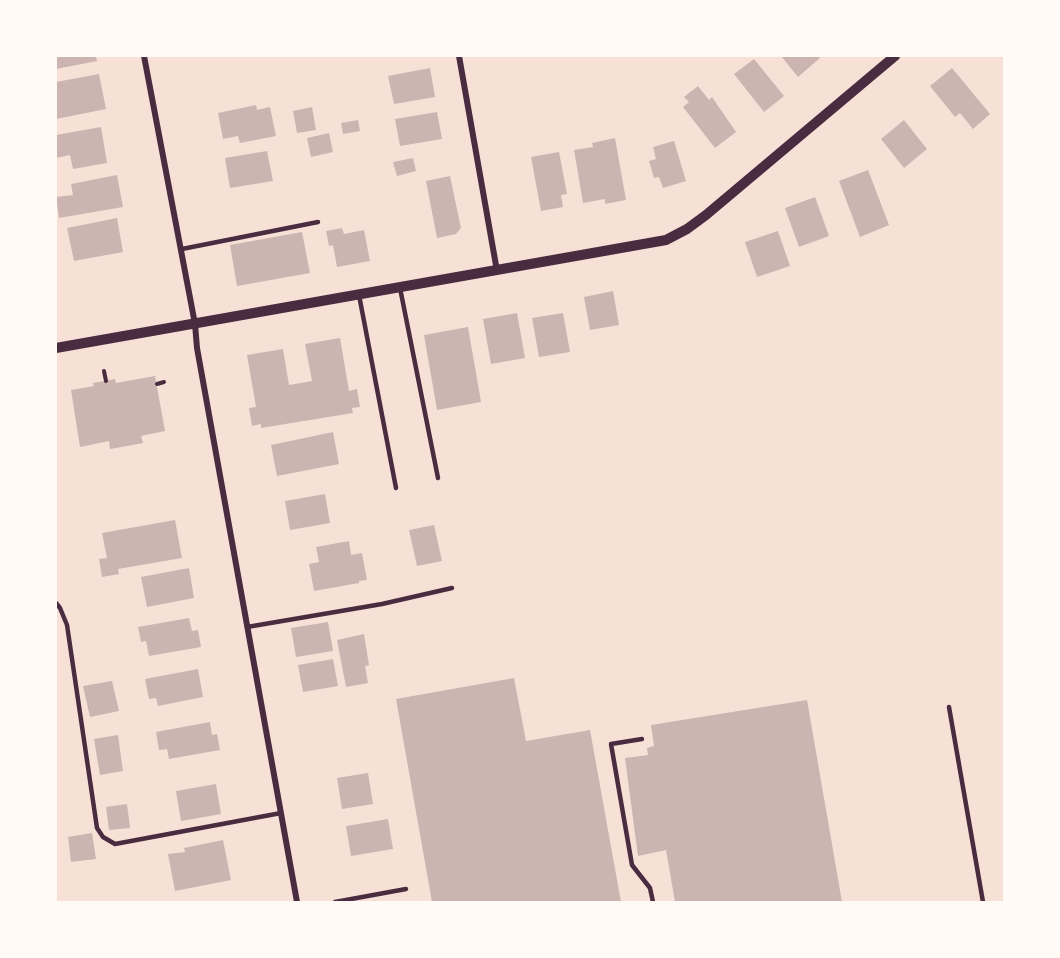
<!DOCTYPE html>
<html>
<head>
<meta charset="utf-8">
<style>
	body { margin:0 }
	#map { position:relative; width:1060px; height:958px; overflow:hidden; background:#f7e1d7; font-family:Helvetica,sans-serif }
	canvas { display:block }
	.frame { position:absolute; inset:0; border:57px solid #fffaf5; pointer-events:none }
</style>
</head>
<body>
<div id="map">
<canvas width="1060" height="958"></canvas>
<div class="frame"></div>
</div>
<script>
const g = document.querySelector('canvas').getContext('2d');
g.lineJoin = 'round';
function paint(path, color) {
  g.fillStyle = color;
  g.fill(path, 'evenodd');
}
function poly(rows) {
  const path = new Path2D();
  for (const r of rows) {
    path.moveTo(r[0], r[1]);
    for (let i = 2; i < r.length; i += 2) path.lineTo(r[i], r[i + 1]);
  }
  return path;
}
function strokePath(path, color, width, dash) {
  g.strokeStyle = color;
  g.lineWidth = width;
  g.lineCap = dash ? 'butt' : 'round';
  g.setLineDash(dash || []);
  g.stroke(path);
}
const building = poly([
	[56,56,96,56,97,61,56,69],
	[781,56,818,56,820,58,798,77],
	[754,59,784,96,764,112,734,74],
	[430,68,435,97,394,104,388,76],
	[952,68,990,114,973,129,960,113,955,117,930,86],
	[99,74,106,109,56,119,56,82],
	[698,86,709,100,712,97,736,132,715,148,683,107,689,102,684,97],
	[256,105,257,110,270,107,276,136,240,143,238,136,223,139,218,113],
	[312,107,316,130,297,133,293,111],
	[437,112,442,139,400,146,395,119],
	[358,120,360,131,343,134,341,123],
	[904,120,927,149,904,168,881,139],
	[101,127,107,163,73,169,70,155,56,158,56,135],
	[329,133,333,152,311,157,307,138],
	[615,138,626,200,605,204,605,199,583,203,574,150,593,147,592,143],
	[674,141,686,181,663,188,659,177,654,178,649,161,656,159,653,147],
	[267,151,273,181,230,188,225,158],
	[559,152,567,194,561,195,563,207,541,211,531,157],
	[413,158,416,171,397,176,393,162],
	[868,170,889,225,860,237,839,181],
	[117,175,123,207,59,218,56,197,73,195,71,184],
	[450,176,461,228,456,234,437,238,426,181],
	[815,197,829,236,799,247,785,208],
	[117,218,123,252,74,261,67,228],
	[342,228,344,234,364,230,370,261,337,267,333,245,329,246,326,231],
	[778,231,790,266,757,277,745,242],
	[302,232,310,273,237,286,230,245],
	[613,291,619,325,590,330,584,297],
	[517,313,525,358,491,364,483,319],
	[563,313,570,352,539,357,532,318],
	[468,327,481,402,437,410,424,335],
	[340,338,349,391,357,389,360,407,352,408,353,413,261,428,261,424,252,426,249,408,256,407,247,355,283,349,289,385,312,381,305,344],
	[155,376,165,431,141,436,143,443,116,448,110,449,109,441,80,447,71,390,94,386,93,383,115,379,116,383],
	[333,432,339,464,277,476,271,445],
	[325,494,330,523,290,530,285,501],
	[175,520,182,558,118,569,119,574,102,577,99,559,107,558,102,533],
	[434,525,442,561,417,566,409,530],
	[349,541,351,555,362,553,367,580,359,581,359,583,314,591,309,564,319,562,316,547],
	[189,568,194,598,147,607,141,577],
	[189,618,192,631,198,630,201,647,149,656,146,641,141,642,138,627],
	[328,622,333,651,296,657,291,628],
	[364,634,369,665,365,666,368,683,346,687,337,640],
	[333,659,338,686,303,692,298,665],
	[198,669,203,697,158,706,156,698,149,699,145,679],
	[514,678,526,741,590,730,621,902,432,902,396,699],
	[112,681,119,711,90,717,83,686],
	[807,700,842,902,675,902,666,850,638,856,625,758,648,755,647,748,654,746,651,725],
	[210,722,212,735,217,734,220,750,169,759,167,749,159,750,156,732],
	[118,735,123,771,100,775,94,739],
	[368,773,373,804,342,809,337,778],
	[216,784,221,814,181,821,176,791],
	[127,804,130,828,109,830,106,807],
	[388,819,393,849,351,856,346,826],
	[92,833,96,859,71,862,68,837],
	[223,840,231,880,175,891,168,854,185,852,184,848]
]);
const path = poly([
	[104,371,106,381],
	[157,384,164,382]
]);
const service = poly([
	[182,249,318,222],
	[400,288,438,478],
	[359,295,396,488],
	[56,603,60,608,67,625,97,828,103,837,115,844,281,813],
	[247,627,382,604,452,588],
	[949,707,983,902],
	[642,739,611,744,632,865,650,888,653,902],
	[335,902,406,889]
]);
const minor = poly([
	[144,56,195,324,197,348,297,902],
	[459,56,497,271]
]);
const tertiary = poly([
	[56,348,666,240,687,229,706,215,895,56]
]);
paint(building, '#ccb4b1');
strokePath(path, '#4a2c40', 4);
strokePath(service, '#4a2c40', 4.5);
strokePath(minor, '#4a2c40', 6);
strokePath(tertiary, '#4a2c40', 10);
</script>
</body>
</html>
